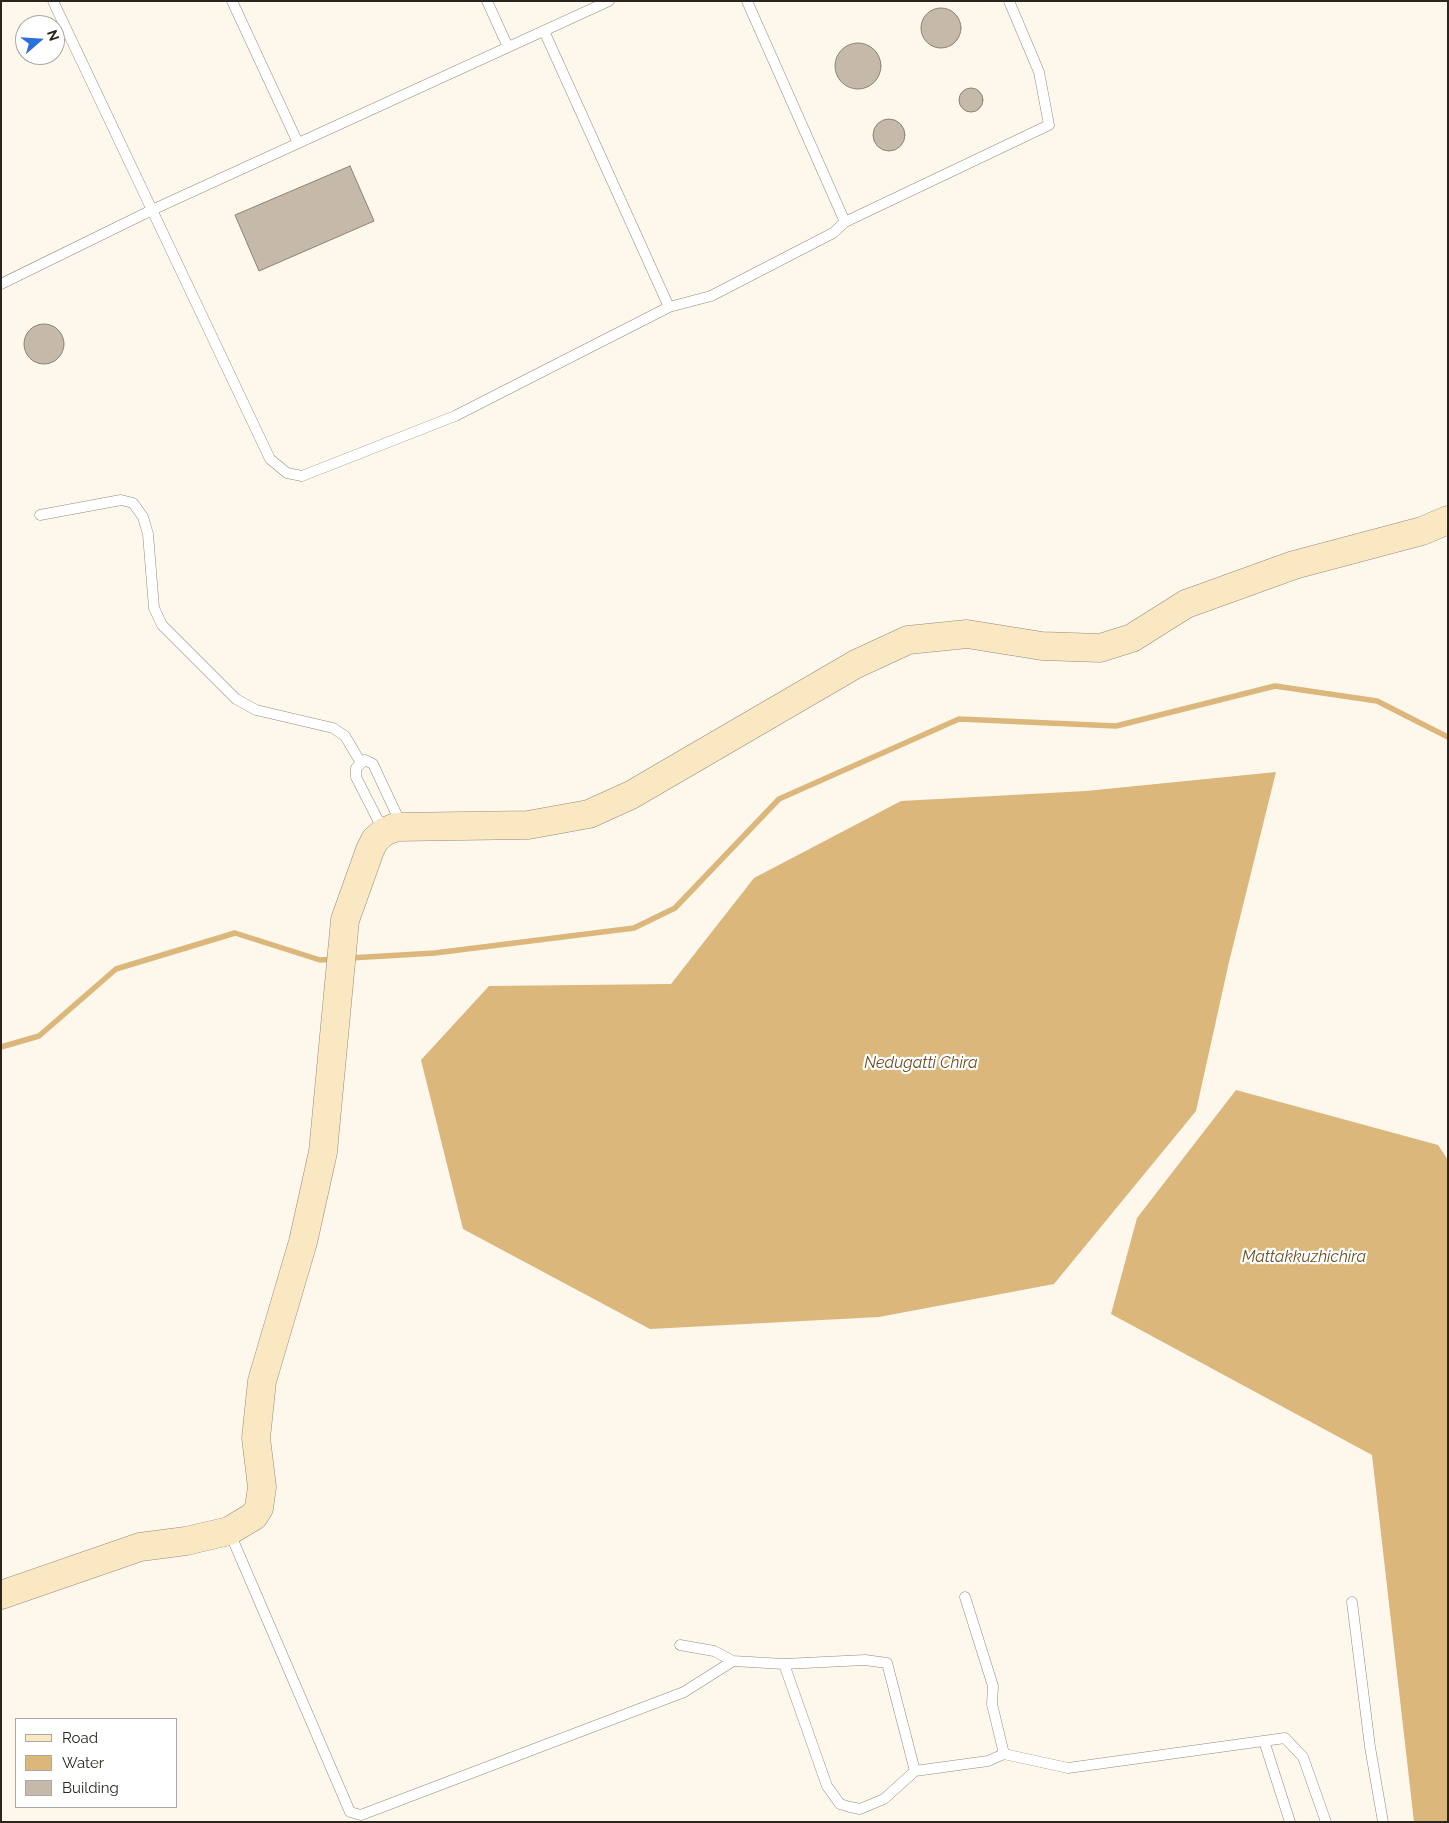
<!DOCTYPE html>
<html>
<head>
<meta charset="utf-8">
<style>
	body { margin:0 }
	#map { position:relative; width:1449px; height:1823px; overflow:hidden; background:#fef7ec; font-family:Raleway,sans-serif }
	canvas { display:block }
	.frame { position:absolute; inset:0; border:2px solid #2a261f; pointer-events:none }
	.legend { position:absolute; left:15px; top:1718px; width:162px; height:90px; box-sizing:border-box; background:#fff; border:1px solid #aaa8a5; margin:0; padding:6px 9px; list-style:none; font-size:15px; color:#2a261f }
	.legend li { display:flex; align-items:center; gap:10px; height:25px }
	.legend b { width:25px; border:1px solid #aaa8a5 }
	.north { position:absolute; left:15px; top:15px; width:50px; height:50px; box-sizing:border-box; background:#fff; border:1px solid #aaa8a5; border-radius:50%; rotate:71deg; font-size:14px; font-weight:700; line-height:20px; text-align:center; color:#2a261f }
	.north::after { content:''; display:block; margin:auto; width:18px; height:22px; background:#2a6fdc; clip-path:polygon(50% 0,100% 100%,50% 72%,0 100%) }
</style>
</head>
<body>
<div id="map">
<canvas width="1449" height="1823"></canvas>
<div class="frame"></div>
<ul class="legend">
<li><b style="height:6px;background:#fae8c3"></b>Road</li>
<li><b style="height:14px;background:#dbb77b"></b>Water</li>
<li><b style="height:14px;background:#c5baa9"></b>Building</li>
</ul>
<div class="north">N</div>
</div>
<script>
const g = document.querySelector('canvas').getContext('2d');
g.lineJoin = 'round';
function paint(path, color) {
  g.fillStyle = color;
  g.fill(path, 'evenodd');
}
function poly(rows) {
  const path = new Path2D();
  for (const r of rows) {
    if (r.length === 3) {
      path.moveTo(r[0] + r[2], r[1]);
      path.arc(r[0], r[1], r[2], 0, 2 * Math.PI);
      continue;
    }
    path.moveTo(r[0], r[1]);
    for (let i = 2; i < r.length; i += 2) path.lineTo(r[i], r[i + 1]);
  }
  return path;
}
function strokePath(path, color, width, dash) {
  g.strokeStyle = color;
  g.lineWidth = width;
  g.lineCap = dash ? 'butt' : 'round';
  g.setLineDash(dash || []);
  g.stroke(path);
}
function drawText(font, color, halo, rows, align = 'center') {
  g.font = font + ' Raleway,sans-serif';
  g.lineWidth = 4.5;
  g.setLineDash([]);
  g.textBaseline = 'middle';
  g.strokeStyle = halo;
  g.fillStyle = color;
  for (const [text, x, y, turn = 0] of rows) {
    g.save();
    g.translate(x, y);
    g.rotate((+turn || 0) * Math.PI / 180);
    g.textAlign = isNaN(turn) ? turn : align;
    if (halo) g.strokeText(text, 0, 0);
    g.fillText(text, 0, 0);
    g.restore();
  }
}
const water = poly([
	[1276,772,1229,962,1196,1111,1054,1284,879,1317,650,1329,463,1229,421,1060,489,986,671,984,754,878,901,801,1086,791],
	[1236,1090,1438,1145,1448,1160,1448,1822,1414,1822,1372,1455,1111,1314,1137,1218]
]);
const stream = poly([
	[350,958,435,953,634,928,675,908,779,799,959,719,1116,726,1275,686,1377,701,1448,737],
	[1,1047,39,1036,116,969,235,933,320,960,333,959]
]);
const building = poly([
	[941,28,20],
	[858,66,23],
	[971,100,12],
	[889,135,16],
	[350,166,374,221,259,271,235,215,350,166],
	[44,344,20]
]);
const lane = poly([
	[53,1,270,459,287,473,302,476,455,416,669,307,711,296,833,233,845,222,1049,125,1039,72,1009,1],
	[232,1,298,143],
	[487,1,508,47],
	[747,1,845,222],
	[544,31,669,307],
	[1,284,152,210,609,1],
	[40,515,121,500,133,503,143,517,148,534,154,608,162,625,236,699,256,710,333,728,345,736,361,763],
	[383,830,356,777,356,768,365,760,373,764,402,826],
	[229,1531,350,1812,361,1815,684,1692,733,1661,784,1664,865,1660,887,1663,915,1771],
	[965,1597,993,1686,992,1704,1004,1754],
	[1352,1602,1370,1747,1383,1822],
	[680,1645,714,1651,733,1661],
	[784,1664,827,1786,840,1804,850,1807,860,1809,884,1799,915,1771,988,1761,1004,1754,1068,1768,1285,1738,1303,1757,1326,1822],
	[1264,1741,1290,1822]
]);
const secondary = poly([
	[1,1595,140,1547,186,1541,229,1531,254,1516,259,1508,262,1487,256,1438,262,1381,303,1242,323,1152,345,920,370,850,375,840,384,832,396,827,528,825,589,814,631,795,856,664,908,640,967,634,1042,646,1100,648,1132,638,1186,604,1294,565,1422,531,1448,520]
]);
const waterNames = [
	["Nedugatti Chira",921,1063],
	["Mattakkuzhichira",1304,1257]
];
paint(water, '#dbb77b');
strokePath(stream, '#dbb77b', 5.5);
paint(building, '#c5baa9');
strokePath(building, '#8d8272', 1);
strokePath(lane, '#958b7a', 11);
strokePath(secondary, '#958b7a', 29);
strokePath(lane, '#fff', 10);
strokePath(secondary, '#fae8c3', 28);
drawText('italic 16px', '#6a5022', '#fff', waterNames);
</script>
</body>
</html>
